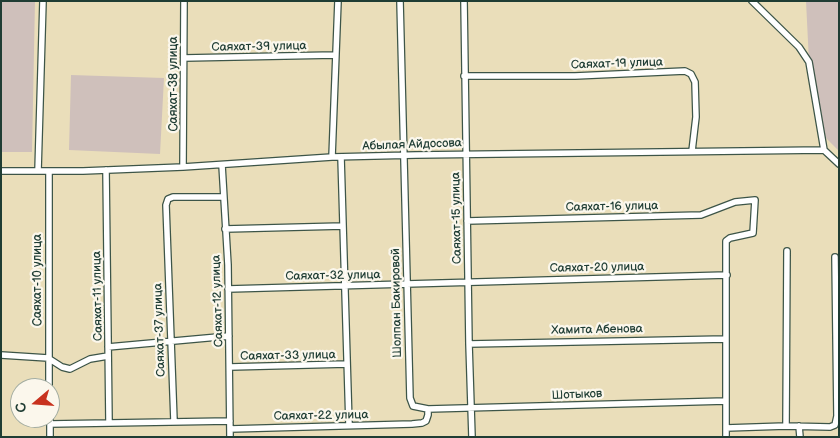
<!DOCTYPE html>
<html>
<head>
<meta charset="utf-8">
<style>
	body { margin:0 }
	#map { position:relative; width:840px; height:438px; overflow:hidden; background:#eadeba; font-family:"Balsamiq Sans",sans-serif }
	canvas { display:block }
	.frame { position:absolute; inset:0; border:2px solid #1f3d34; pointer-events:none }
	.north { position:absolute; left:10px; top:378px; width:50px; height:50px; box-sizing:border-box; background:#fbf7ec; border:1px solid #a3ada2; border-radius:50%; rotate:252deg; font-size:14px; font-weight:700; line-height:20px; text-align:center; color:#1f3d34 }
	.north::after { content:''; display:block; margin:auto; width:18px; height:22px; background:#c8321e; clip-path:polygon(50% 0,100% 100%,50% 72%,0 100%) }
</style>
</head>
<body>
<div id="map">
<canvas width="840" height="438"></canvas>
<div class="frame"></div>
<div class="north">С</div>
</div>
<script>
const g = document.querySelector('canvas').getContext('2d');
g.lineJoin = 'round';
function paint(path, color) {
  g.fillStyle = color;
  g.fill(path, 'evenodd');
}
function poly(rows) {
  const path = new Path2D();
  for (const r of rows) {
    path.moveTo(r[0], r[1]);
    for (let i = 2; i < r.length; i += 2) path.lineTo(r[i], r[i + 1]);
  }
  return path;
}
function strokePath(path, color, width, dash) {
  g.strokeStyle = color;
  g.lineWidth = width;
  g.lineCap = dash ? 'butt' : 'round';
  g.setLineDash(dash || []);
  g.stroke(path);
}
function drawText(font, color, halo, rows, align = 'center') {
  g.font = font + ' "Balsamiq Sans",sans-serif';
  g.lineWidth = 4.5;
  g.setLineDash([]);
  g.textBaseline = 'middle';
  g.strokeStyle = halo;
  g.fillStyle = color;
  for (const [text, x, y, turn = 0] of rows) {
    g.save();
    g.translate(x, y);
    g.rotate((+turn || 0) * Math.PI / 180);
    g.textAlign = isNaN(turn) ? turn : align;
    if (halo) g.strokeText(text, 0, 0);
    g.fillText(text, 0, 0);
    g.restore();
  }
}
const industrial = poly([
	[1,1,35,1,32,152,1,152],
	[806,1,839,1,839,151,825,137,809,62],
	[71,75,164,78,160,154,69,150]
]);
const minor = poly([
	[464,1,469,344,472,437],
	[752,1,799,47,809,62,824,150,839,164],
	[184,58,335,55],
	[464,76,575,76,685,71,691,74,695,82,696,117,692,151],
	[332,157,338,1],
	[341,157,349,425],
	[222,165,228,265,230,437],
	[183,167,184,1],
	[106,170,109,422],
	[1,171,83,171,183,167,332,157,416,155,824,150],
	[38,171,43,1],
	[49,171,49,388],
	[467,221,701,215,735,202,755,200,753,233,730,238,726,241,726,437],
	[225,229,343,226],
	[228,289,727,275],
	[469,344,726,339],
	[108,347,229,336],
	[1,355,48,358,62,367,70,369,90,359,108,356],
	[230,367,347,364],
	[428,409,726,401],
	[50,418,50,437],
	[174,421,166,205,168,199,173,197,223,197],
	[50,424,230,421],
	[786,426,787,251],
	[799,426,800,437],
	[726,428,786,426,830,427,835,425,837,416,835,257],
	[230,429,412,424,422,423,426,421,428,415,428,409,413,406,410,398,400,1]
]);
const streetNames = [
	["Саяхат-39 улица",259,47,-1],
	["Саяхат-19 улица",617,64,-2],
	["Саяхат-38 улица",174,84,-90],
	["Абылая Айдосова",412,145,-2],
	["Саяхат-16 улица",612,207,-1],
	["Саяхат-15 улица",457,218,-91],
	["Саяхат-20 улица",597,268,-1],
	["Саяхат-32 улица",333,276,-1],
	["Саяхат-10 улица",38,280,-90],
	["Саяхат-11 улица",98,296,-91],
	["Саяхат-12 улица",218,301,-92],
	["Шолпан Бакировой",397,303,-91],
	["Саяхат-37 улица",160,330,-92],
	["Хамита Абенова",597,330,-1],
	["Саяхат-33 улица",288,356,-1],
	["Шотыков",577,395,-2],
	["Саяхат-22 улица",321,416,-1]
];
paint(industrial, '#cfc0bb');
strokePath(minor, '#3d5548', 8);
strokePath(minor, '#fff', 5.5);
drawText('12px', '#1f3d34', '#fbf7ec', streetNames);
</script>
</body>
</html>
